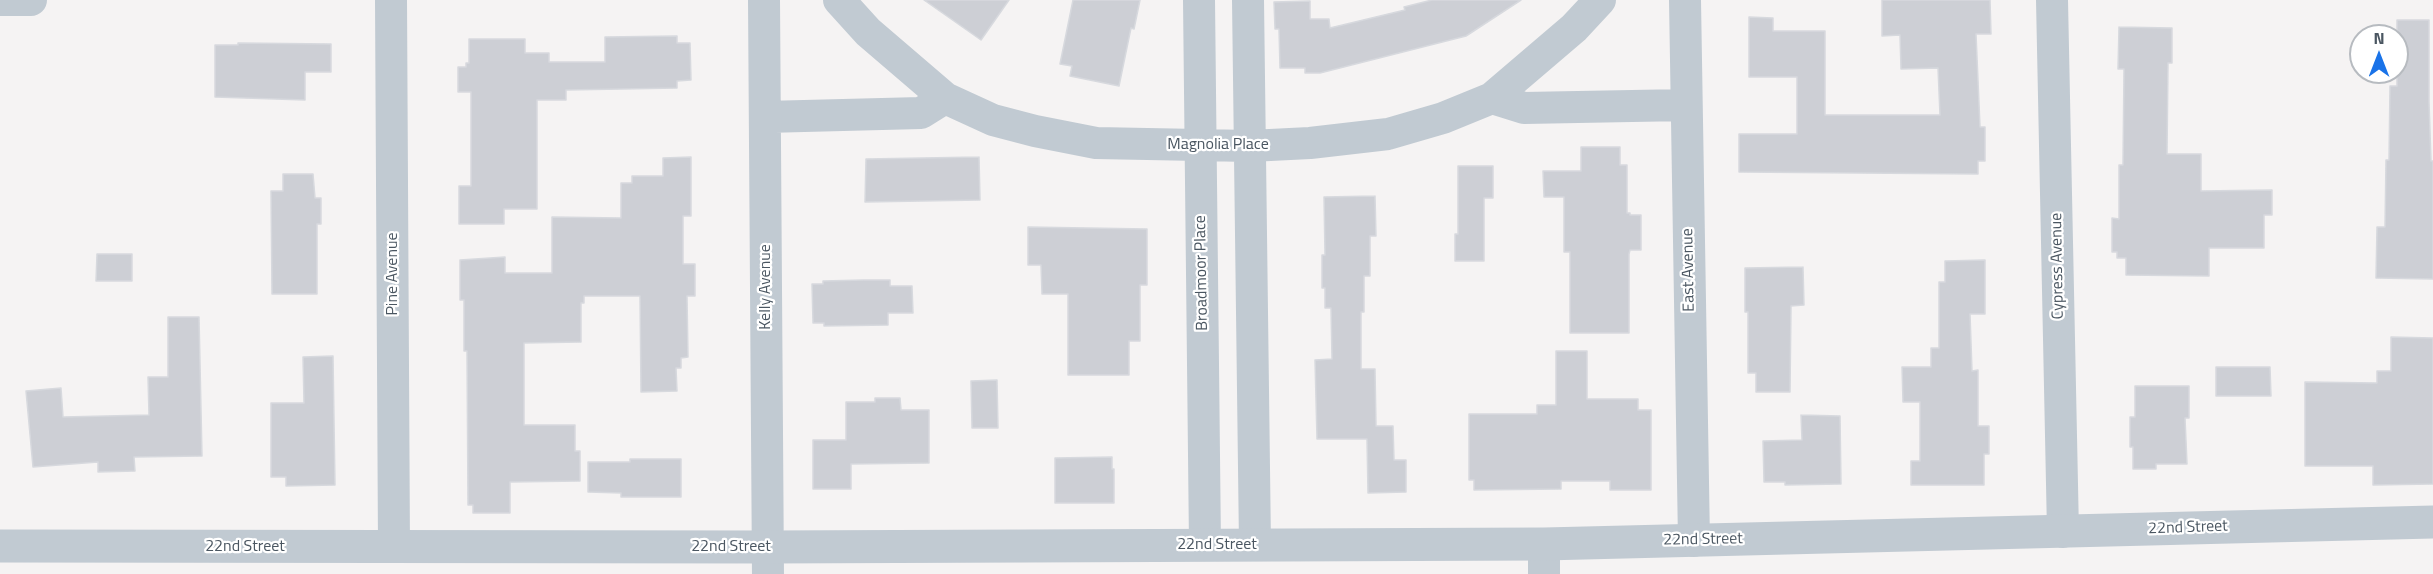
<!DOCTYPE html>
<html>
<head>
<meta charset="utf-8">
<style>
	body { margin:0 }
	#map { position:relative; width:2433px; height:574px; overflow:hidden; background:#f5f3f3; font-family:"Titillium Web",sans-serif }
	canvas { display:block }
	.north { position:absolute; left:2349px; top:24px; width:60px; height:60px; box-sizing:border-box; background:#fff; border:2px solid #b7bbc0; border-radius:50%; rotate:0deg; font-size:16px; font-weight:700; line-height:24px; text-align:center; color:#4a5661 }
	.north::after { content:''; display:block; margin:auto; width:21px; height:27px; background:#1a73e8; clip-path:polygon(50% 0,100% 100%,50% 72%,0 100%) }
</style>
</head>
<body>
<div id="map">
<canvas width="2433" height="574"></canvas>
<div class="north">N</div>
</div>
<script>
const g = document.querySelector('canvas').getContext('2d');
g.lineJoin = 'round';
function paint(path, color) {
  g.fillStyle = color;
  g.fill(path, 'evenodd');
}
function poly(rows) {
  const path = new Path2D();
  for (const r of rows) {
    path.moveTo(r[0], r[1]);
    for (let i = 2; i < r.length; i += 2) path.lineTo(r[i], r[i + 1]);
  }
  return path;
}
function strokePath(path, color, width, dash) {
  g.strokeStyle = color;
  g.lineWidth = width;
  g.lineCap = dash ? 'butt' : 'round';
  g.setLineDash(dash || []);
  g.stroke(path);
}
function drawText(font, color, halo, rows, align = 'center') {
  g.font = font + ' "Titillium Web",sans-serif';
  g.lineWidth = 4.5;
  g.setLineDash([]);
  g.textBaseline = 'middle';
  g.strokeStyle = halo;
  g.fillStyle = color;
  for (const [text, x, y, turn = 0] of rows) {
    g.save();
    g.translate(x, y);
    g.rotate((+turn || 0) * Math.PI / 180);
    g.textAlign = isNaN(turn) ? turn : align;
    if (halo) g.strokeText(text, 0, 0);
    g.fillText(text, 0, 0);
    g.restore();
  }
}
const building = poly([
	[924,0,1009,0,981,40,924,0],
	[1073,0,1140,0,1134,29,1131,28,1119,86,1070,76,1072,66,1060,64,1073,0],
	[1432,0,1521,0,1466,36,1320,73,1305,73,1305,68,1280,68,1279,29,1275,29,1274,2,1310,1,1310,19,1329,19,1330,28,1405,10,1404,7,1432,0],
	[1882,0,1990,0,1991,34,1976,34,1980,127,1985,127,1985,161,1978,161,1978,174,1739,172,1739,134,1797,134,1797,77,1749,77,1749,17,1773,18,1773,31,1825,31,1825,115,1940,115,1938,68,1901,69,1900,35,1882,36,1882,0],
	[2397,20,2429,20,2429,102,2431,161,2433,161,2433,279,2376,278,2377,227,2385,227,2386,160,2389,160,2390,86,2397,86,2397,20],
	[2119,27,2172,28,2172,63,2168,63,2167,154,2201,154,2201,191,2272,190,2272,215,2264,215,2264,248,2209,248,2209,276,2126,275,2126,258,2117,258,2117,252,2112,252,2112,218,2119,219,2119,165,2123,165,2124,69,2118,69,2119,27],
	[677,36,677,43,690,43,691,80,677,81,677,88,566,90,566,100,537,100,537,209,504,209,504,224,459,224,459,186,471,186,471,92,458,92,458,67,466,67,466,63,469,63,469,39,525,39,525,53,549,53,549,62,605,62,605,37,677,36],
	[238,43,331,44,331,72,305,72,305,100,215,97,215,45,238,45,238,43],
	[1581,147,1620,147,1620,165,1627,165,1627,213,1630,213,1630,215,1641,215,1641,250,1630,250,1629,254,1629,333,1570,333,1570,252,1564,252,1564,197,1544,197,1543,171,1581,171,1581,147],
	[691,157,691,216,683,216,683,264,695,264,695,296,687,296,688,357,681,358,681,368,676,368,677,391,641,392,640,296,584,296,584,303,581,303,581,342,524,343,524,425,575,425,575,451,580,451,580,481,510,482,510,513,473,513,473,505,468,505,467,351,464,351,464,300,460,300,460,260,505,257,505,273,552,273,552,217,621,218,621,183,632,183,632,176,663,176,663,158,691,157],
	[979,157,980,200,865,202,866,159,979,157],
	[1458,166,1493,166,1493,198,1484,198,1484,261,1455,261,1455,234,1458,234,1458,166],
	[283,174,313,174,315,198,321,198,321,224,317,224,317,294,272,294,271,191,283,191,283,174],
	[1375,196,1376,236,1370,236,1370,276,1364,276,1364,312,1361,312,1361,369,1375,369,1376,426,1393,426,1394,460,1406,460,1406,492,1368,493,1367,439,1317,439,1315,360,1332,359,1331,308,1325,308,1325,288,1322,288,1322,255,1325,255,1324,197,1375,196],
	[1028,227,1147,229,1147,285,1140,285,1140,341,1129,341,1129,375,1068,375,1068,294,1042,294,1041,265,1028,265,1028,227],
	[97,254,132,254,132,281,96,281,97,254],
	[1985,260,1985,314,1970,314,1972,371,1978,370,1978,426,1989,426,1989,454,1984,454,1984,485,1911,485,1911,461,1920,461,1920,402,1903,402,1902,367,1931,367,1931,348,1939,348,1939,282,1945,282,1945,261,1985,260],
	[1803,267,1804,305,1791,306,1790,392,1756,392,1756,373,1748,373,1748,312,1745,312,1745,268,1803,267],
	[864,280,890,280,890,286,912,286,913,313,888,313,888,325,824,326,824,323,813,323,812,284,823,284,823,281,864,280],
	[168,317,199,317,202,456,134,457,135,471,98,472,98,462,33,467,26,391,61,388,63,417,149,415,148,377,168,377,168,317],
	[2391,337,2433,338,2433,484,2373,485,2373,466,2305,466,2305,382,2377,383,2377,371,2391,371,2391,337],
	[1556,351,1587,351,1587,399,1638,399,1638,410,1651,410,1651,490,1610,490,1610,481,1561,481,1561,489,1474,490,1474,480,1469,480,1469,414,1537,414,1537,405,1556,405,1556,351],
	[333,356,335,485,286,486,286,477,271,477,271,403,304,403,303,357,333,356],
	[2216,367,2270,367,2271,396,2216,396,2216,367],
	[997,380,998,428,972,428,971,381,997,380],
	[2135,386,2189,386,2189,418,2185,418,2187,464,2156,464,2156,469,2133,469,2133,447,2130,447,2130,417,2135,417,2135,386],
	[875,398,900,398,901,410,929,410,929,463,851,464,851,489,813,489,813,440,846,440,846,402,875,402,875,398],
	[1801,415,1840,416,1841,484,1785,485,1785,482,1764,482,1763,441,1802,440,1801,415],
	[1112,457,1112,469,1114,469,1114,503,1055,503,1055,458,1112,457],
	[630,459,681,459,681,497,621,497,621,493,588,492,588,462,630,462,630,459]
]);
const minor = poly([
	[0,0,31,0],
	[391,0,394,547],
	[764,0,768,574],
	[839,0,868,32,945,98],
	[1199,0,1205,545],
	[1248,0,1255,545],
	[1685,0,1694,541],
	[2052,0,2063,532],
	[1492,98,1574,28,1600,0],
	[765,117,921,113,945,98,993,120,1035,131,1096,143,1250,146,1310,143,1388,134,1443,118,1492,98,1524,108,1686,105],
	[1544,574,1544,544]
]);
const tertiary = poly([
	[0,546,768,547,1544,544,2433,522]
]);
const streetNames = [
	["Magnolia Place",1218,145],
	["Cypress Avenue",2058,266,-91],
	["East Avenue",1689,270,-91],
	["Broadmoor Place",1202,273,-91],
	["Pine Avenue",393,274,-90],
	["Kelly Avenue",766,287,-90],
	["22nd Street",2188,528,-2],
	["22nd Street",1703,540,-1],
	["22nd Street",1217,545],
	["22nd Street",245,547],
	["22nd Street",731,547]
];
paint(building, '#cdcfd5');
strokePath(building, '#d7d9de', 1.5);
strokePath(minor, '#c1cad2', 32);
strokePath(tertiary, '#c1cad2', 33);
drawText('16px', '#4a5661', '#fff', streetNames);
</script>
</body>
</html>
